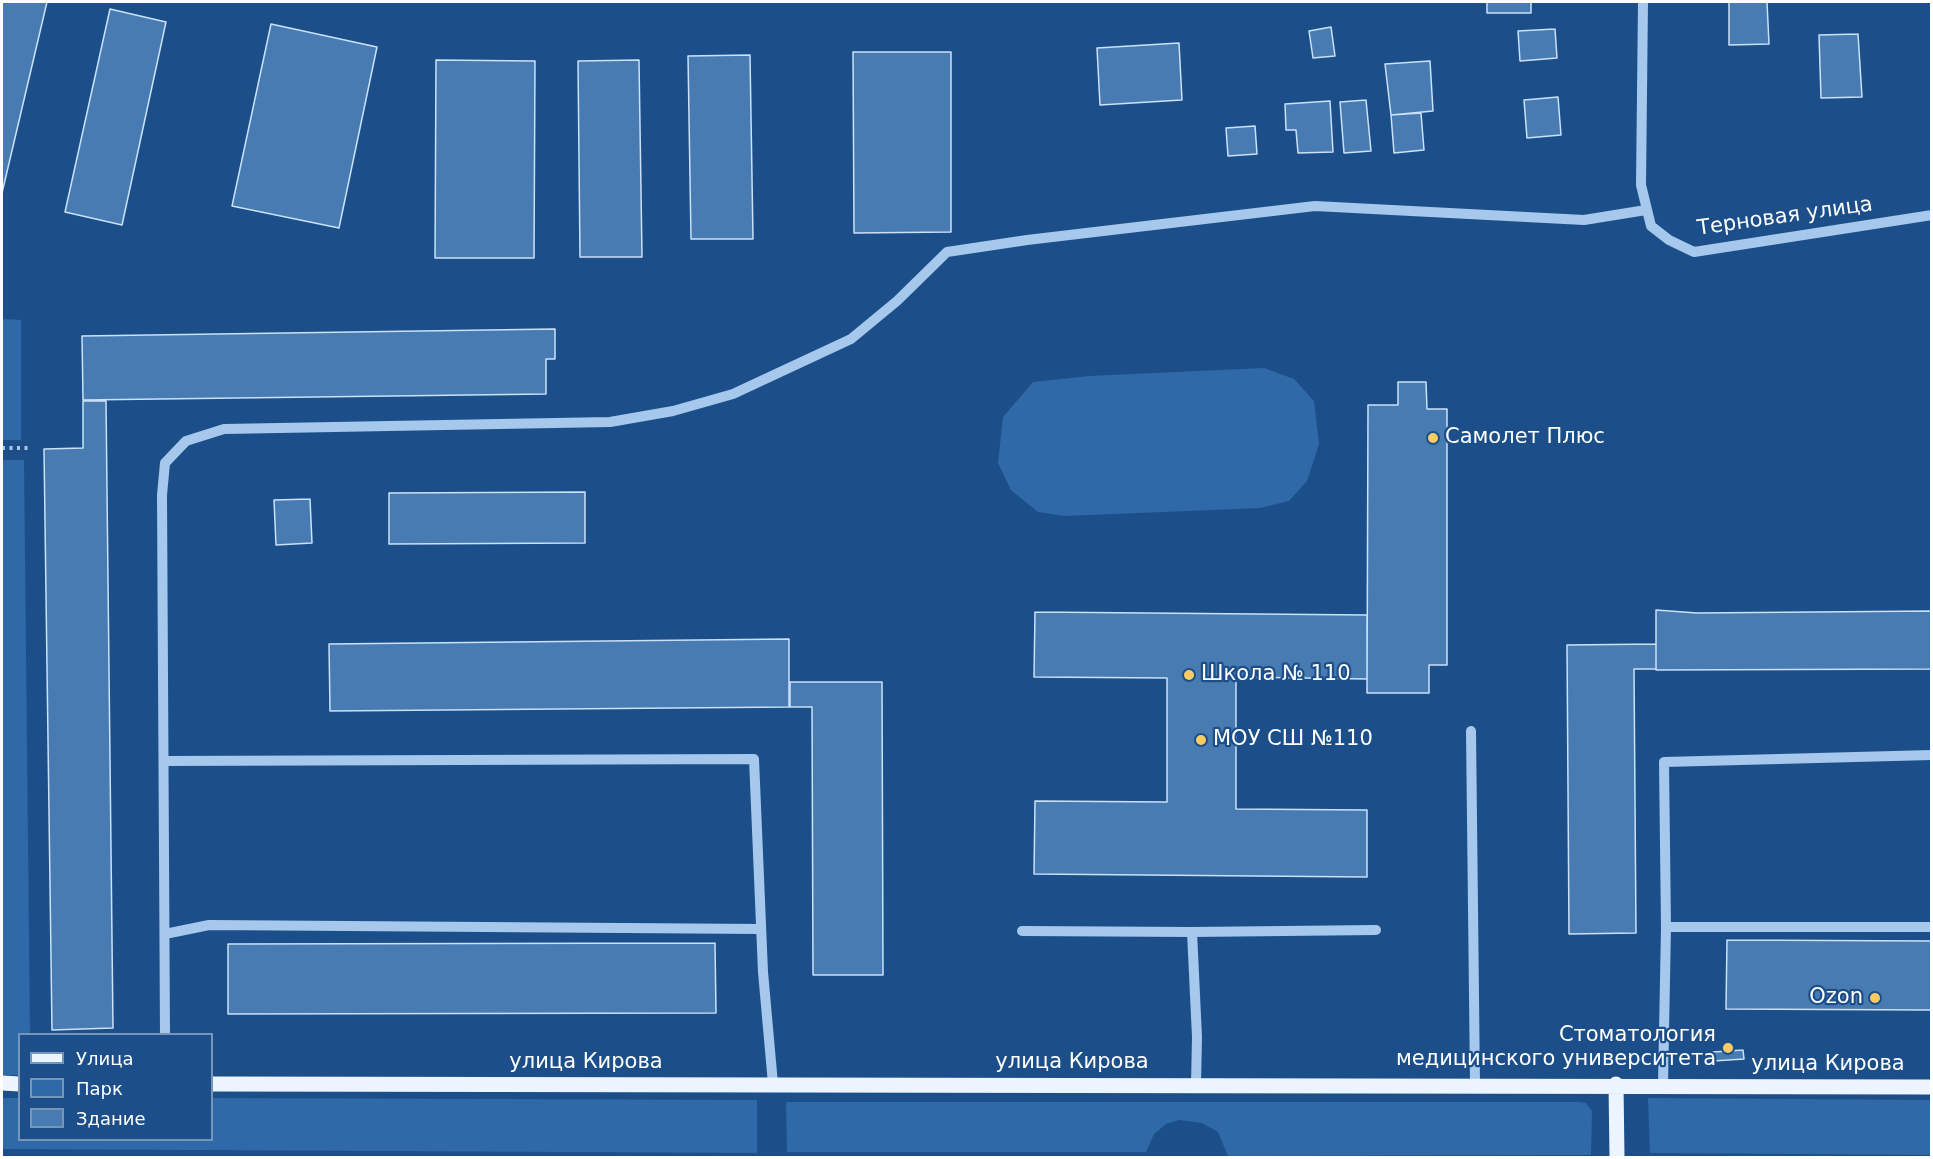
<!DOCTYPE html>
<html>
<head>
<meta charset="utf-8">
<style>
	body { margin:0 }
	#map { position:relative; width:1933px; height:1159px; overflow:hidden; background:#1c4f89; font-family:"DejaVu Sans",sans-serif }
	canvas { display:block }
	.frame { position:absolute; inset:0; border:3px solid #fff; pointer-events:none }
	.legend { position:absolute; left:18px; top:1033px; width:195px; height:108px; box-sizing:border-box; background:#1c4f89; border:2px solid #7795b8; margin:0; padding:8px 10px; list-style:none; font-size:18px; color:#fff }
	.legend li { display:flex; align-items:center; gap:12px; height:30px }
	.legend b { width:30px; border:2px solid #7795b8 }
</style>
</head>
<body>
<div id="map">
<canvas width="1933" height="1159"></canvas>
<div class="frame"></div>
<ul class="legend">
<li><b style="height:8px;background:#ecf4ff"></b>Улица</li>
<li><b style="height:16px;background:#2f69a7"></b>Парк</li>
<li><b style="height:16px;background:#497bb3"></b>Здание</li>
</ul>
</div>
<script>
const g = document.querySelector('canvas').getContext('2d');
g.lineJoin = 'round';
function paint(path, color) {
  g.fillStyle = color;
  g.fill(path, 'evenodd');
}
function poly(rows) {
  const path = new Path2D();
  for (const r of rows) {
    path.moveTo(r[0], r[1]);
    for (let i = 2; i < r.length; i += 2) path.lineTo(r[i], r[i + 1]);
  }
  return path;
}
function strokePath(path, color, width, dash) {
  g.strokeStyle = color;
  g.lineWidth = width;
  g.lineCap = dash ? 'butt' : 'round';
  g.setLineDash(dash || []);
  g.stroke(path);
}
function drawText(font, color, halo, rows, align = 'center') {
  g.font = font + ' "DejaVu Sans",sans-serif';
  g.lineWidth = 4.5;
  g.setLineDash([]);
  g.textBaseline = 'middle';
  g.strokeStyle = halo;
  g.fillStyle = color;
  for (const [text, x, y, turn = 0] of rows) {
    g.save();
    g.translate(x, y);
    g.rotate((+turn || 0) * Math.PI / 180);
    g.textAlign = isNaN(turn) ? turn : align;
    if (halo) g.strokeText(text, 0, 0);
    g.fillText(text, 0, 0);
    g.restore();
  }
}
const green = poly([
	[2,319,21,320,21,440,2,440],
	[1264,368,1294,379,1314,401,1319,444,1307,481,1289,501,1260,508,1065,516,1038,512,1011,490,998,463,1003,417,1033,382,1089,376],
	[2,460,24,460,30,1034,20,1034,19,1075,2,1075],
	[2,1098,19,1098,20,1140,212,1140,212,1098,757,1100,757,1153,2,1149],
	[1648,1098,1931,1100,1931,1155,1650,1153],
	[786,1102,1579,1102,1586,1103,1592,1111,1591,1155,1228,1156,1218,1132,1202,1123,1179,1120,1166,1124,1154,1134,1146,1152,787,1152]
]);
const building = poly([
	[2,2,47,2,2,193,2,2],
	[1487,2,1531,2,1531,13,1487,13,1487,2],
	[1729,2,1767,2,1769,44,1729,45,1729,2],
	[110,9,166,22,122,225,65,212,110,9],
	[271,24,377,47,339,228,232,206,271,24],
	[1331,27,1335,56,1313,58,1309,31,1331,27],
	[1555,29,1557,58,1520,61,1518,31,1555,29],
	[1858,34,1862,97,1821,98,1819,35,1858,34],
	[1179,43,1182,100,1100,105,1097,48,1179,43],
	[853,52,951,52,951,232,854,233,853,52],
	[750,55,753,239,691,239,688,56,750,55],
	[436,60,535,61,534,258,435,258,436,60],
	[639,60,642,257,580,257,578,61,639,60],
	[1430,61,1433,111,1391,115,1385,64,1430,61],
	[1558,97,1561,135,1527,138,1524,100,1558,97],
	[1366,100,1371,151,1344,153,1340,102,1366,100],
	[1330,101,1333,152,1298,153,1296,130,1286,130,1285,104,1330,101],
	[1421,113,1424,150,1394,153,1391,115,1421,113],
	[1255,126,1257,154,1228,156,1226,128,1255,126],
	[555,329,555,359,546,359,546,394,83,400,82,336,555,329],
	[1398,382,1426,382,1427,409,1447,409,1447,665,1429,665,1429,693,1367,693,1368,405,1398,405,1398,382],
	[83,401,106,401,113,1028,52,1030,44,449,83,448,83,401],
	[585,492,585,543,389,544,389,493,585,492],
	[310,499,312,543,276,545,274,500,310,499],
	[1656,610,1697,613,1932,611,1932,669,1656,670,1656,610],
	[1035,612,1367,615,1367,679,1236,677,1236,809,1367,810,1367,877,1034,874,1035,801,1167,802,1167,678,1034,677,1035,612],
	[789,639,789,707,330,711,329,644,789,639],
	[1656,644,1656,669,1634,669,1636,933,1569,934,1567,645,1656,644],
	[790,682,882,682,883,975,813,975,812,707,790,707,790,682],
	[1727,940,1932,941,1932,1010,1726,1009,1727,940],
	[715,943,716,1013,228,1014,228,944,715,943],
	[1743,1050,1744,1059,1713,1061,1713,1052,1743,1050]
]);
const path = poly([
	[2,448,30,448]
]);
const minor = poly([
	[1643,2,1641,185,1651,226,1669,240,1694,252,1932,215],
	[1471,731,1475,1084],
	[164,761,754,759,763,972,773,1084],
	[1666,927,1932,927],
	[1022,931,1192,932,1197,1037,1196,1084],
	[1192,932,1376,930],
	[165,934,209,925,761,929],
	[165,1034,162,495,165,463,186,441,224,429,610,422,673,411,733,394,851,339,897,301,947,252,1027,240,1315,206,1584,220,1646,210],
	[1663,1085,1666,927,1664,762,1932,755]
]);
const major = poly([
	[2,1083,20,1084],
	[212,1084,1932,1087],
	[1616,1084,1617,1158]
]);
const markers = [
	[1433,438,6,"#fccc64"],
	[1189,675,6,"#fccc64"],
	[1201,740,6,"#fccc64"],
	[1875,998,6,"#fccc64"],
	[1728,1048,6,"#fccc64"]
];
const streetNames = [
	["Терновая улица",1785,217,-8],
	["улица Кирова",586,1063],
	["улица Кирова",1072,1063],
	["улица Кирова",1828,1065]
];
const poiNames = [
	["Самолет Плюс",1445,438],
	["Школа № 110",1201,675],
	["МОУ СШ №110",1213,740],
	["Ozon",1863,998,"right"],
	["Стоматология",1716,1036,"right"],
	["медицинского университета",1716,1060,"right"]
];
paint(green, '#2f69a7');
paint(building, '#497bb3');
strokePath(building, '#cbe1f9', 1.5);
strokePath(path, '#a6c8ec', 4, [3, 4.5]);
strokePath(minor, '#a6c8ec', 10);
strokePath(major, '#ecf4ff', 15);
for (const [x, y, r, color] of markers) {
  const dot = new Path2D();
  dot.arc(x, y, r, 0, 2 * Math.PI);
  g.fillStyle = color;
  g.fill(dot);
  strokePath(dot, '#1c4f89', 2);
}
drawText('21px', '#fff', '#1c4f89', streetNames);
drawText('21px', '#fff', '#1c4f89', poiNames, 'left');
</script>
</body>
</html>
